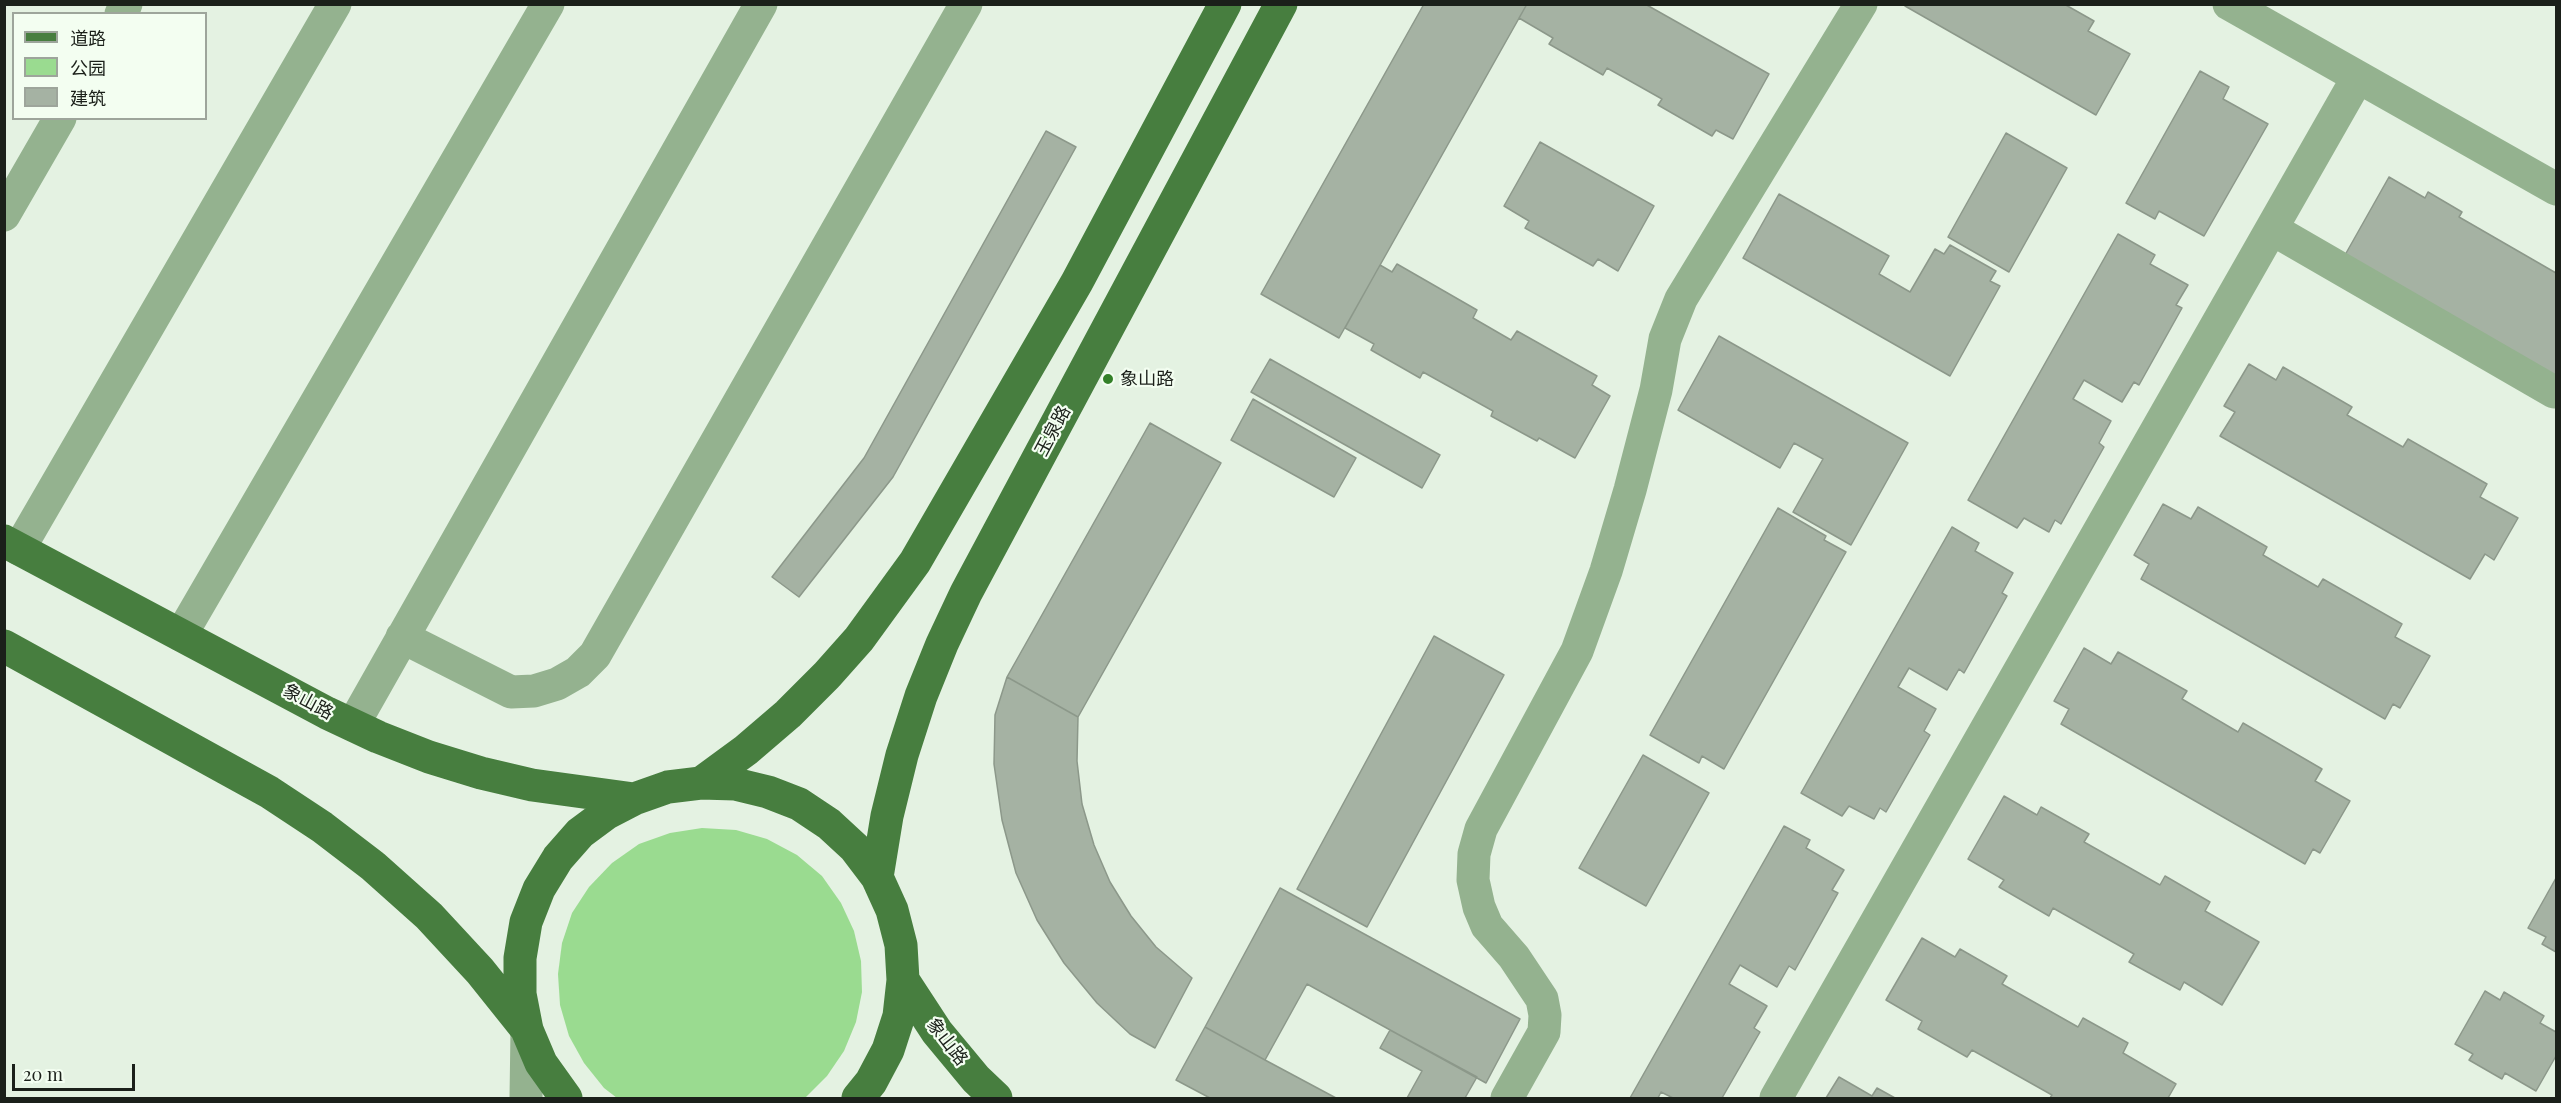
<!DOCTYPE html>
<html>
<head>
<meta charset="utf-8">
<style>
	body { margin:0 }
	#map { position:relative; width:2561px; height:1103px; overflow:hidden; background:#e4f2e2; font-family:"Playfair Display","Noto Sans SC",serif }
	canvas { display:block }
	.frame { position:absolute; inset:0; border:6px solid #1b201a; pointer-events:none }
	.legend { position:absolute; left:12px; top:12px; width:195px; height:108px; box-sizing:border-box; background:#f3fef1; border:2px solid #9da59b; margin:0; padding:8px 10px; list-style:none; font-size:18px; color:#1b201a }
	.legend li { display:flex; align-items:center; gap:12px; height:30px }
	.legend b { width:30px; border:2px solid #9da59b }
	.scale { position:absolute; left:12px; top:1064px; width:123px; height:27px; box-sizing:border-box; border:3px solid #1b201a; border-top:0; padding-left:8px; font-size:18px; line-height:21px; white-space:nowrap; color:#1b201a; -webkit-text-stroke:4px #f3fef1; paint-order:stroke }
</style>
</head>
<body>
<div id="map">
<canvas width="2561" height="1103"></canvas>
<div class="frame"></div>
<ul class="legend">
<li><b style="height:8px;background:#477e3f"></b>道路</li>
<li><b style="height:16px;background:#9adb90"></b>公园</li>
<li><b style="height:16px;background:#a5b2a3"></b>建筑</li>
</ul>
<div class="scale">20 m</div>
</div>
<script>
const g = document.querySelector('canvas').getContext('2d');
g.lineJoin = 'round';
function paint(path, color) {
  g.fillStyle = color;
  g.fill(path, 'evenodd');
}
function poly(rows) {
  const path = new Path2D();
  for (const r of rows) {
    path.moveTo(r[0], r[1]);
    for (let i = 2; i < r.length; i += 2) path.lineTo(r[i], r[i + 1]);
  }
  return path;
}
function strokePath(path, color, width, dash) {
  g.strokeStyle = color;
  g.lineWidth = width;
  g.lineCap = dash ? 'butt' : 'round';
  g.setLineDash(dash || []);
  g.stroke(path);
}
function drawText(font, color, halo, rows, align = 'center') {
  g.font = font + ' "Playfair Display","Noto Sans SC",serif';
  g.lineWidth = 4.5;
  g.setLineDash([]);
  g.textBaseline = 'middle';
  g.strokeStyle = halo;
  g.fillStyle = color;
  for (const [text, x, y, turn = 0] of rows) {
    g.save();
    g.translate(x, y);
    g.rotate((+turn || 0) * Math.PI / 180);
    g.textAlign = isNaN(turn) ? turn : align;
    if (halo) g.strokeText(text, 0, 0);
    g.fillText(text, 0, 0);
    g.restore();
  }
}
const green = poly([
	[702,828,736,830,767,839,797,855,822,876,841,903,854,931,861,961,862,992,856,1022,844,1051,827,1076,805,1098,617,1098,604,1088,584,1063,569,1036,560,1005,558,974,562,943,572,913,589,887,612,863,639,844,670,833]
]);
const building = poly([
	[1424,4,1527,4,1339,338,1261,294,1424,4],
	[1527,4,1645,4,1769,74,1733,139,1716,130,1712,136,1658,105,1662,99,1607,68,1603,75,1549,44,1553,38,1519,18,1527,4],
	[1906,4,2064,4,2094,21,2088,31,2130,54,2096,115,1905,6,1906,4],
	[2200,71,2229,87,2223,99,2268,124,2204,236,2159,211,2155,219,2126,203,2200,71],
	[1046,131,1076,147,893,477,799,597,772,577,864,458,1046,131],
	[2006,133,2067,168,2009,272,1948,237,2006,133],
	[1540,142,1654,206,1618,271,1598,259,1593,266,1525,228,1529,221,1504,206,1540,142],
	[2389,177,2425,198,2428,192,2462,212,2459,217,2556,273,2556,377,2345,255,2389,177],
	[1779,194,1889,256,1879,274,1910,292,1935,249,1944,254,1950,245,1996,271,1990,281,2000,286,1950,376,1743,258,1779,194],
	[2118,234,2155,255,2150,264,2188,285,2176,305,2182,308,2139,385,2134,382,2122,402,2084,380,2073,399,2111,421,2099,443,2104,447,2061,524,2055,520,2049,532,2024,518,2017,528,1968,500,2118,234],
	[1397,264,1477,310,1473,318,1511,340,1517,331,1597,376,1592,385,1610,396,1575,458,1539,438,1537,441,1491,416,1493,411,1423,372,1420,378,1371,350,1374,344,1345,328,1380,265,1392,272,1397,264],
	[1719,336,1908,443,1851,545,1793,512,1823,459,1794,443,1780,468,1678,410,1719,336],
	[1270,359,1440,455,1422,488,1251,392,1270,359],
	[2249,364,2276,380,2283,367,2352,407,2347,415,2403,447,2408,439,2487,484,2480,497,2518,518,2494,560,2485,554,2470,579,2220,436,2235,412,2224,406,2249,364],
	[1253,399,1356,458,1334,497,1231,440,1253,399],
	[1150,423,1221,463,1078,717,1007,677,1150,423],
	[2163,504,2191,519,2198,507,2267,547,2263,555,2318,587,2323,579,2402,624,2395,637,2430,656,2400,708,2393,704,2385,719,2141,579,2149,564,2134,555,2163,504],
	[1778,508,1826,536,1824,540,1846,552,1724,769,1702,756,1699,763,1650,735,1778,508],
	[1952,527,1979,543,1975,551,2013,573,2002,593,2007,596,1964,673,1959,669,1947,690,1909,668,1898,687,1936,709,1924,731,1930,735,1886,812,1880,808,1874,819,1849,806,1842,816,1801,793,1952,527],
	[1434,636,1504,675,1367,927,1297,889,1434,636],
	[2084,648,2111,664,2118,652,2187,691,2182,699,2238,732,2243,723,2322,769,2315,781,2350,801,2320,853,2313,849,2305,864,2061,724,2069,709,2054,701,2084,648],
	[1007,677,1078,717,1077,761,1082,804,1094,845,1110,882,1131,916,1156,947,1192,978,1155,1048,1130,1034,1097,1003,1064,963,1037,920,1016,873,1002,820,994,764,995,715,1007,677],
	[1643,755,1709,793,1646,906,1579,868,1643,755],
	[2004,796,2037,815,2041,807,2089,834,2084,842,2160,885,2165,876,2210,902,2205,911,2259,942,2222,1005,2184,982,2180,990,2129,962,2134,954,2053,908,2049,916,1999,887,2004,880,1968,859,2004,796],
	[1784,826,1810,840,1806,848,1844,870,1832,890,1838,893,1795,970,1789,966,1777,987,1740,965,1729,984,1767,1006,1754,1028,1760,1032,1722,1098,1673,1098,1661,1092,1658,1098,1630,1098,1784,826],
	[2556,878,2556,952,2542,944,2546,937,2528,928,2556,878],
	[1280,888,1520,1019,1486,1083,1307,984,1265,1060,1205,1027,1280,888],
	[1922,938,1955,957,1960,949,2007,976,2002,984,2078,1027,2083,1018,2128,1043,2123,1053,2176,1084,2168,1098,2050,1098,2052,1095,1972,1050,1967,1057,1918,1029,1922,1021,1886,1000,1922,938],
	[2485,991,2500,1000,2504,992,2544,1016,2540,1023,2556,1032,2556,1056,2536,1091,2505,1073,2502,1079,2469,1060,2473,1054,2455,1044,2485,991],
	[1205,1027,1265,1060,1336,1098,1210,1098,1176,1080,1205,1027],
	[1390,1030,1477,1077,1465,1098,1407,1098,1422,1071,1380,1048,1390,1030],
	[1839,1077,1872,1096,1877,1088,1895,1098,1826,1098,1839,1077]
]);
const minor = poly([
	[2229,4,2556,189],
	[121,14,126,4],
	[4,215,60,118],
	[2272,229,2554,392],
	[19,549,335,4],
	[181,635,548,4],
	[402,637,511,692,534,691,557,684,578,672,595,655,966,4],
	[353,725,761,4],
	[526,1098,527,1030],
	[1507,1098,1544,1032,1545,1015,1542,999,1514,957,1487,926,1479,907,1473,880,1474,854,1481,829,1577,651,1606,571,1630,490,1656,390,1665,339,1681,299,1861,4],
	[1776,1098,2358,77]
]);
const major = poly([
	[4,541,327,713,378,737,429,757,481,773,532,785,634,799],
	[4,646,269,792,322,827,373,866,429,916,480,971,524,1026],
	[701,783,746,750,788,714,827,675,859,639,915,562,1077,282,1225,4],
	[877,877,887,816,902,755,921,696,942,644,966,593,1281,4],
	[903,980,937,1032,976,1079,996,1098],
	[566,1098,541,1063,527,1030,520,994,520,958,526,922,539,889,558,858,580,833,607,813,634,799,668,787,701,783,735,784,768,792,799,804,829,824,855,848,877,877,892,910,901,945,903,980,899,1016,888,1050,871,1082,858,1098]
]);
const markers = [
	[1108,379,6,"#338028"]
];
const poiNames = [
	["象山路",1120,379]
];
const streetNames = [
	["玉泉路",1053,431,-62],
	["象山路",308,702,28],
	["象山路",947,1042,52]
];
paint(green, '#9adb90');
paint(building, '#a5b2a3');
strokePath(building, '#8c988a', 1.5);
strokePath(minor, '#94b28f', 33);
strokePath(major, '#477e3f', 33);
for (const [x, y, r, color] of markers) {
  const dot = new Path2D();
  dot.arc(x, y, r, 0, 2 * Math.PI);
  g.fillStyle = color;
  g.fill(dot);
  strokePath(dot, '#f3fef1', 2);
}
drawText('18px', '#1b201a', '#f3fef1', poiNames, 'left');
drawText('18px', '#1b201a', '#f3fef1', streetNames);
</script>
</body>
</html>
